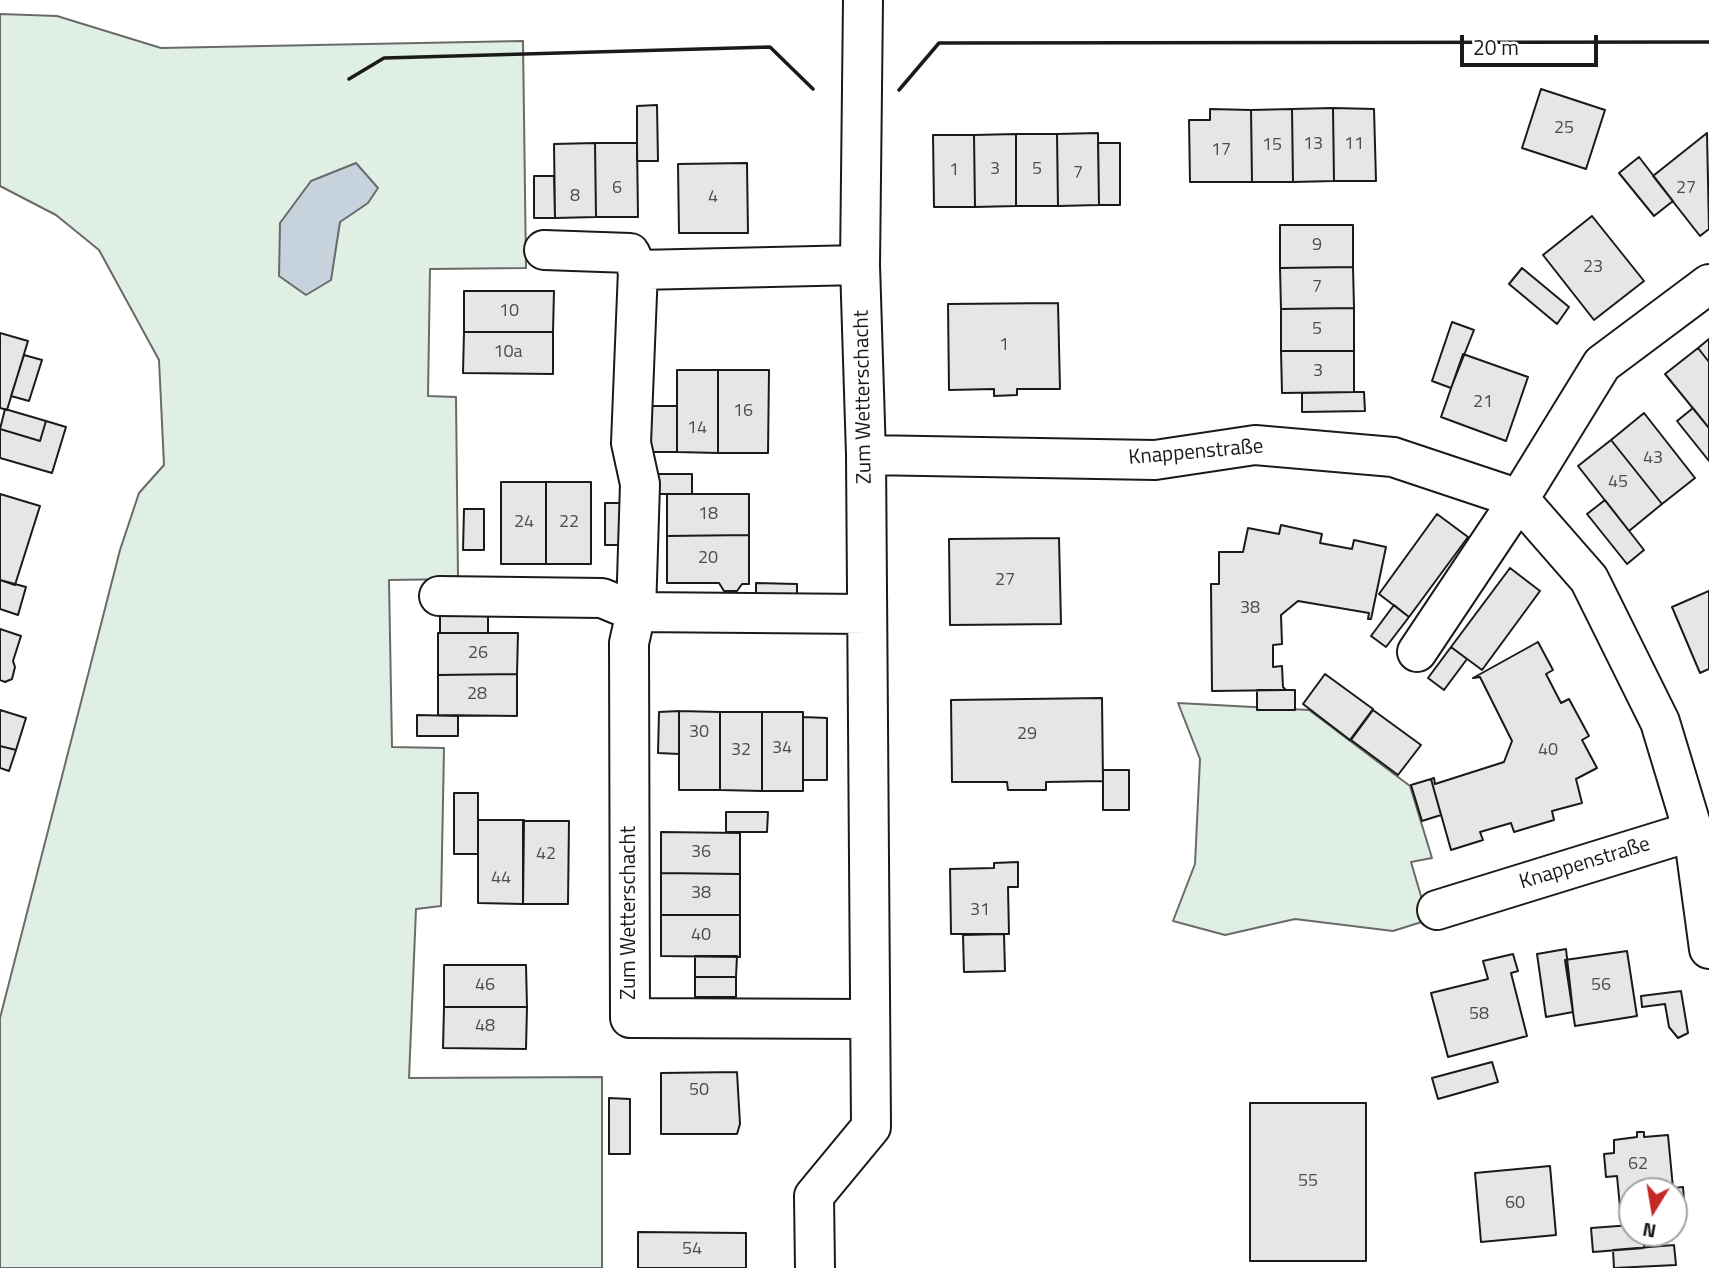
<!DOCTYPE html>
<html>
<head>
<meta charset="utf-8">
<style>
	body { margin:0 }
	#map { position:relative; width:1709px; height:1268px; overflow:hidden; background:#fff; font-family:"Titillium Web",sans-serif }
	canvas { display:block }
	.north { position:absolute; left:1618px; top:1177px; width:70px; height:70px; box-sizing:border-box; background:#fff; border:2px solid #a3a3a3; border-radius:50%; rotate:191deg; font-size:19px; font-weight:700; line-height:28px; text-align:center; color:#1a1a1a }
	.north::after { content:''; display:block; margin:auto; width:24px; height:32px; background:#c62828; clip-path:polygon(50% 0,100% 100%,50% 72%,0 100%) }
	.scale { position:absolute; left:1460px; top:35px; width:138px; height:32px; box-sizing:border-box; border:4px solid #1a1a1a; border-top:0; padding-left:9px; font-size:21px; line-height:24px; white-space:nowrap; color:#1a1a1a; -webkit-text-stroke:5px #fff; paint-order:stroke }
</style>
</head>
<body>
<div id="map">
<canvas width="1709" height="1268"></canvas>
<div class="north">N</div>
<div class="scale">20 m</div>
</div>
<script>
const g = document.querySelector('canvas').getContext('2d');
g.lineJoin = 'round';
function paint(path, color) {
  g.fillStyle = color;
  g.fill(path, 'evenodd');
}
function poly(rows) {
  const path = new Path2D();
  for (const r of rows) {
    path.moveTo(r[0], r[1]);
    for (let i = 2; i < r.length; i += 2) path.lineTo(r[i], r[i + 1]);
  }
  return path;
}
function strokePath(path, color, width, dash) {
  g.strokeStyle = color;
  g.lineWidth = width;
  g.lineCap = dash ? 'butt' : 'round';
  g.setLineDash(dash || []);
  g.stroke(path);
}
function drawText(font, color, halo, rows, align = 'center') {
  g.font = font + ' "Titillium Web",sans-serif';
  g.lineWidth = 5;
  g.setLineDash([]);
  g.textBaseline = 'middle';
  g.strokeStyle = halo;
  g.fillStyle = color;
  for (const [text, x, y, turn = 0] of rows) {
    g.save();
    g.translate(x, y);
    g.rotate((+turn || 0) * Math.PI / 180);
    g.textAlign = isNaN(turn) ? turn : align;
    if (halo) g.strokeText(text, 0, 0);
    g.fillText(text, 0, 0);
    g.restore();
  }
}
const green = poly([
	[0,14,57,16,161,48,523,41,526,268,430,269,428,396,456,397,458,579,389,580,392,747,444,748,441,906,416,909,409,1078,602,1077,602,1268,0,1268,0,1018,120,550,139,493,164,465,159,360,99,250,56,215,0,186,0,14],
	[1178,703,1309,710,1410,786,1432,858,1411,862,1428,920,1393,931,1295,919,1225,935,1173,921,1195,864,1200,759,1178,703]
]);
const water = poly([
	[356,163,378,188,368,203,340,222,331,280,306,295,279,276,280,223,311,181,356,163]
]);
const building = poly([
	[1541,89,1605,110,1586,169,1522,148,1541,89],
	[657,105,658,161,637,161,637,106,657,105],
	[1333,108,1374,109,1376,181,1334,181,1333,108],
	[1333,108,1334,181,1293,182,1292,109,1333,108],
	[1210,109,1251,110,1252,182,1190,182,1189,120,1210,120,1210,109],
	[1292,109,1293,182,1252,182,1251,110,1292,109],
	[1098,133,1099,205,1058,206,1057,134,1098,133],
	[1707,133,1709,229,1700,236,1653,176,1707,133],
	[1016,134,1016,206,975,207,974,135,1016,134],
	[1016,134,1057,134,1058,206,1016,206,1016,134],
	[933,135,974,135,975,207,934,207,933,135],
	[595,143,637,143,638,217,596,217,595,143],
	[595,143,596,217,555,218,554,144,595,143],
	[1098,143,1120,143,1120,205,1099,205,1098,143],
	[1639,157,1673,201,1654,216,1619,173,1639,157],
	[747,163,748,233,679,233,678,164,747,163],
	[534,176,554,176,555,218,534,218,534,176],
	[1592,216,1644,281,1594,320,1543,255,1592,216],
	[1280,225,1353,225,1353,267,1280,268,1280,225],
	[1353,267,1354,308,1281,309,1280,268,1353,267],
	[1522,268,1569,307,1557,324,1509,284,1522,268],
	[464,291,554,291,553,332,464,332,464,291],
	[1058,303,1060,389,1017,389,1017,395,994,396,994,389,949,390,948,304,1058,303],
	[1354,308,1354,351,1281,351,1281,309,1354,308],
	[1452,322,1474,330,1451,388,1432,381,1452,322],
	[464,332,553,332,553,374,463,373,464,332],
	[0,333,28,341,7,410,0,408,0,333],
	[1709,339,1709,362,1698,348,1709,339],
	[1698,348,1709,362,1709,428,1665,374,1698,348],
	[1281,351,1354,351,1354,392,1282,393,1281,351],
	[1463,354,1528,377,1506,441,1441,417,1463,354],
	[24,355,42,360,29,401,11,396,24,355],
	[677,370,718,370,718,453,677,452,677,370],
	[718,370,769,370,768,453,718,453,718,370],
	[1354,392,1364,392,1365,411,1302,412,1302,393,1354,392],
	[640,406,677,406,677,452,639,452,640,406],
	[1693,408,1709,428,1709,461,1677,421,1693,408],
	[5,409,46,421,40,441,0,429,5,409],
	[1644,413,1695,478,1662,504,1611,440,1644,413],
	[46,421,66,427,52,473,0,458,0,429,40,441,46,421],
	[1611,440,1662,504,1629,531,1578,466,1611,440],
	[646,474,692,474,692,494,646,494,646,474],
	[501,482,546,482,546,564,501,564,501,482],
	[546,482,591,482,591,564,546,564,546,482],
	[0,494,40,506,15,585,0,580,0,494],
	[667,494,749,494,749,535,667,536,667,494],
	[1605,500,1644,550,1627,564,1587,514,1605,500],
	[605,503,625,503,626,545,605,545,605,503],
	[464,509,484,509,484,550,463,550,464,509],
	[1437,514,1468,537,1409,617,1379,594,1437,514],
	[1281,525,1322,534,1320,543,1352,549,1354,540,1386,547,1371,619,1368,619,1369,613,1298,601,1281,615,1282,644,1273,645,1273,667,1282,666,1283,687,1286,690,1212,691,1211,584,1219,584,1219,552,1243,552,1248,528,1279,534,1281,525],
	[749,535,749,584,742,584,737,591,724,591,719,583,667,583,667,536,749,535],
	[1059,538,1061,624,950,625,949,539,1059,538],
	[1510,568,1540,591,1482,670,1451,647,1510,568],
	[0,580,26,587,18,615,0,609,0,580],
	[756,583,797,584,797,604,756,604,756,583],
	[1709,591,1709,669,1700,673,1672,607,1709,591],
	[1394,605,1409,617,1386,647,1371,636,1394,605],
	[488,612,488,633,440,633,440,613,488,612],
	[0,629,21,636,13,661,15,667,12,679,5,682,0,680,0,629],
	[438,633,518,633,517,674,438,675,438,633],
	[1538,642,1553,670,1546,674,1561,703,1569,699,1589,736,1582,740,1597,768,1576,779,1582,803,1552,811,1554,820,1514,832,1511,823,1480,832,1483,840,1451,850,1431,779,1434,778,1435,784,1504,762,1512,741,1480,677,1473,678,1538,642],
	[1451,647,1467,659,1444,690,1428,678,1451,647],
	[517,674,517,716,438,715,438,675,517,674],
	[1325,674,1373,709,1350,740,1303,704,1325,674],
	[1257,690,1295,690,1295,710,1257,710,1257,690],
	[1102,698,1103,781,1046,782,1046,790,1008,790,1007,782,952,782,951,700,1102,698],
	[0,710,26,718,16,750,0,746,0,710],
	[1373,710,1421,745,1398,775,1351,740,1373,710],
	[679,711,720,712,720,790,679,790,679,711],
	[679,711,679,754,658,753,659,712,679,711],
	[720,712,762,712,762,791,720,790,720,712],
	[762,712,803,712,803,791,762,791,762,712],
	[417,715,458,716,458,736,417,736,417,715],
	[803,717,827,718,827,780,803,780,803,717],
	[0,746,16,750,9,771,0,768,0,746],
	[1103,770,1129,770,1129,810,1103,810,1103,770],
	[1431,779,1441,815,1422,821,1411,785,1431,779],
	[454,793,478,793,478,854,454,854,454,793],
	[726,812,768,812,767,832,726,832,726,812],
	[478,820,524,820,523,904,478,903,478,820],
	[523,821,569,821,568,904,523,904,523,821],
	[661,832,740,833,740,874,661,873,661,832],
	[1018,862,1018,887,1008,887,1009,934,951,934,950,869,994,868,994,863,1018,862],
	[661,873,740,874,740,915,661,915,661,873],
	[661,915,740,915,740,957,661,956,661,915],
	[1004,934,1005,971,964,972,963,935,1004,934],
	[1566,949,1573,1012,1546,1017,1537,954,1566,949],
	[1627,951,1637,1016,1575,1026,1565,960,1627,951],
	[1513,954,1518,971,1511,973,1527,1036,1448,1057,1431,993,1488,979,1483,961,1513,954],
	[695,956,737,956,736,977,695,977,695,956],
	[444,965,526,965,527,1007,444,1007,444,965],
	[695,977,736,977,736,997,695,997,695,977],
	[1681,991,1688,1033,1678,1038,1669,1027,1665,1004,1642,1007,1641,996,1681,991],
	[444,1007,527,1007,526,1049,443,1048,444,1007],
	[1492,1062,1498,1082,1438,1099,1432,1078,1492,1062],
	[737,1072,740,1124,737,1134,661,1134,661,1073,737,1072],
	[609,1098,630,1099,630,1154,609,1154,609,1098],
	[1250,1103,1366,1103,1366,1261,1250,1261,1250,1103],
	[1637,1132,1644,1132,1644,1137,1668,1135,1673,1188,1683,1187,1685,1213,1674,1214,1674,1191,1632,1191,1632,1217,1621,1218,1617,1176,1606,1177,1604,1154,1614,1153,1614,1140,1637,1137,1637,1132],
	[1550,1166,1556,1235,1481,1242,1475,1173,1550,1166],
	[1632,1225,1632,1233,1643,1233,1644,1248,1593,1252,1591,1228,1632,1225],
	[638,1232,746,1233,746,1268,638,1268,638,1232],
	[1674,1245,1676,1265,1614,1268,1613,1250,1674,1245]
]);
const street = poly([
	[544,250,630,253,638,270],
	[860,265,638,270,631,443,640,484,636,612,866,614],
	[866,455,1155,460,1255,445,1393,457,1519,499,1589,579,1660,722,1693,831,1709,949],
	[439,596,602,598,636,612,629,643,630,1018,869,1019],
	[1417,652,1519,499,1602,364,1709,284],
	[1437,910,1693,831],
	[815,1268,814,1196,871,1127,866,455,860,265,863,0]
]);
const wall = poly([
	[349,79,384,58,770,47,813,89],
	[899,90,939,43,1709,42]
]);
const numberNames = [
	["25",1564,129],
	["13",1313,145],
	["11",1354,145],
	["15",1272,146],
	["17",1221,151],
	["3",995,170],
	["5",1037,170],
	["1",954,171],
	["7",1078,174],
	["6",617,189],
	["27",1686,189],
	["8",575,197],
	["4",713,198],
	["9",1317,246],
	["23",1593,268],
	["7",1317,288],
	["10",509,312],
	["5",1317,330],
	["1",1004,346],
	["10a",508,353],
	["3",1318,372],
	["21",1483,403],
	["16",743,412],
	["14",697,429],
	["43",1653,459],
	["45",1618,483],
	["18",708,515],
	["24",524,523],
	["22",569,523],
	["20",708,559],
	["27",1005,581],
	["38",1250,609],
	["26",478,654],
	["28",477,695],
	["30",699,733],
	["29",1027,735],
	["34",782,749],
	["32",741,751],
	["40",1548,751],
	["36",701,853],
	["42",546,855],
	["44",501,879],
	["38",701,894],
	["31",980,911],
	["40",701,936],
	["46",485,986],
	["56",1601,986],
	["58",1479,1015],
	["48",485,1027],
	["50",699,1091],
	["62",1638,1165],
	["55",1308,1182],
	["60",1515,1204],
	["54",692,1250]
];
const streetNames = [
	["Zum Wetterschacht",864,397,-91],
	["Knappenstraße",1196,453,-5],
	["Knappenstraße",1585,864,-17],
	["Zum Wetterschacht",630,913,-90]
];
paint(green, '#e0efe3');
strokePath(green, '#6a6a6a', 2);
paint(water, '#c6d2dc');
strokePath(water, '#6a6a6a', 2);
paint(building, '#e6e6e6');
strokePath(building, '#1a1a1a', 2);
strokePath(street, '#1a1a1a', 42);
strokePath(street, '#fff', 38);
strokePath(wall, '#1a1a1a', 3.5);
drawText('18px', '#4d4d4d', null, numberNames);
drawText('21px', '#1a1a1a', '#fff', streetNames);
</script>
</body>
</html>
